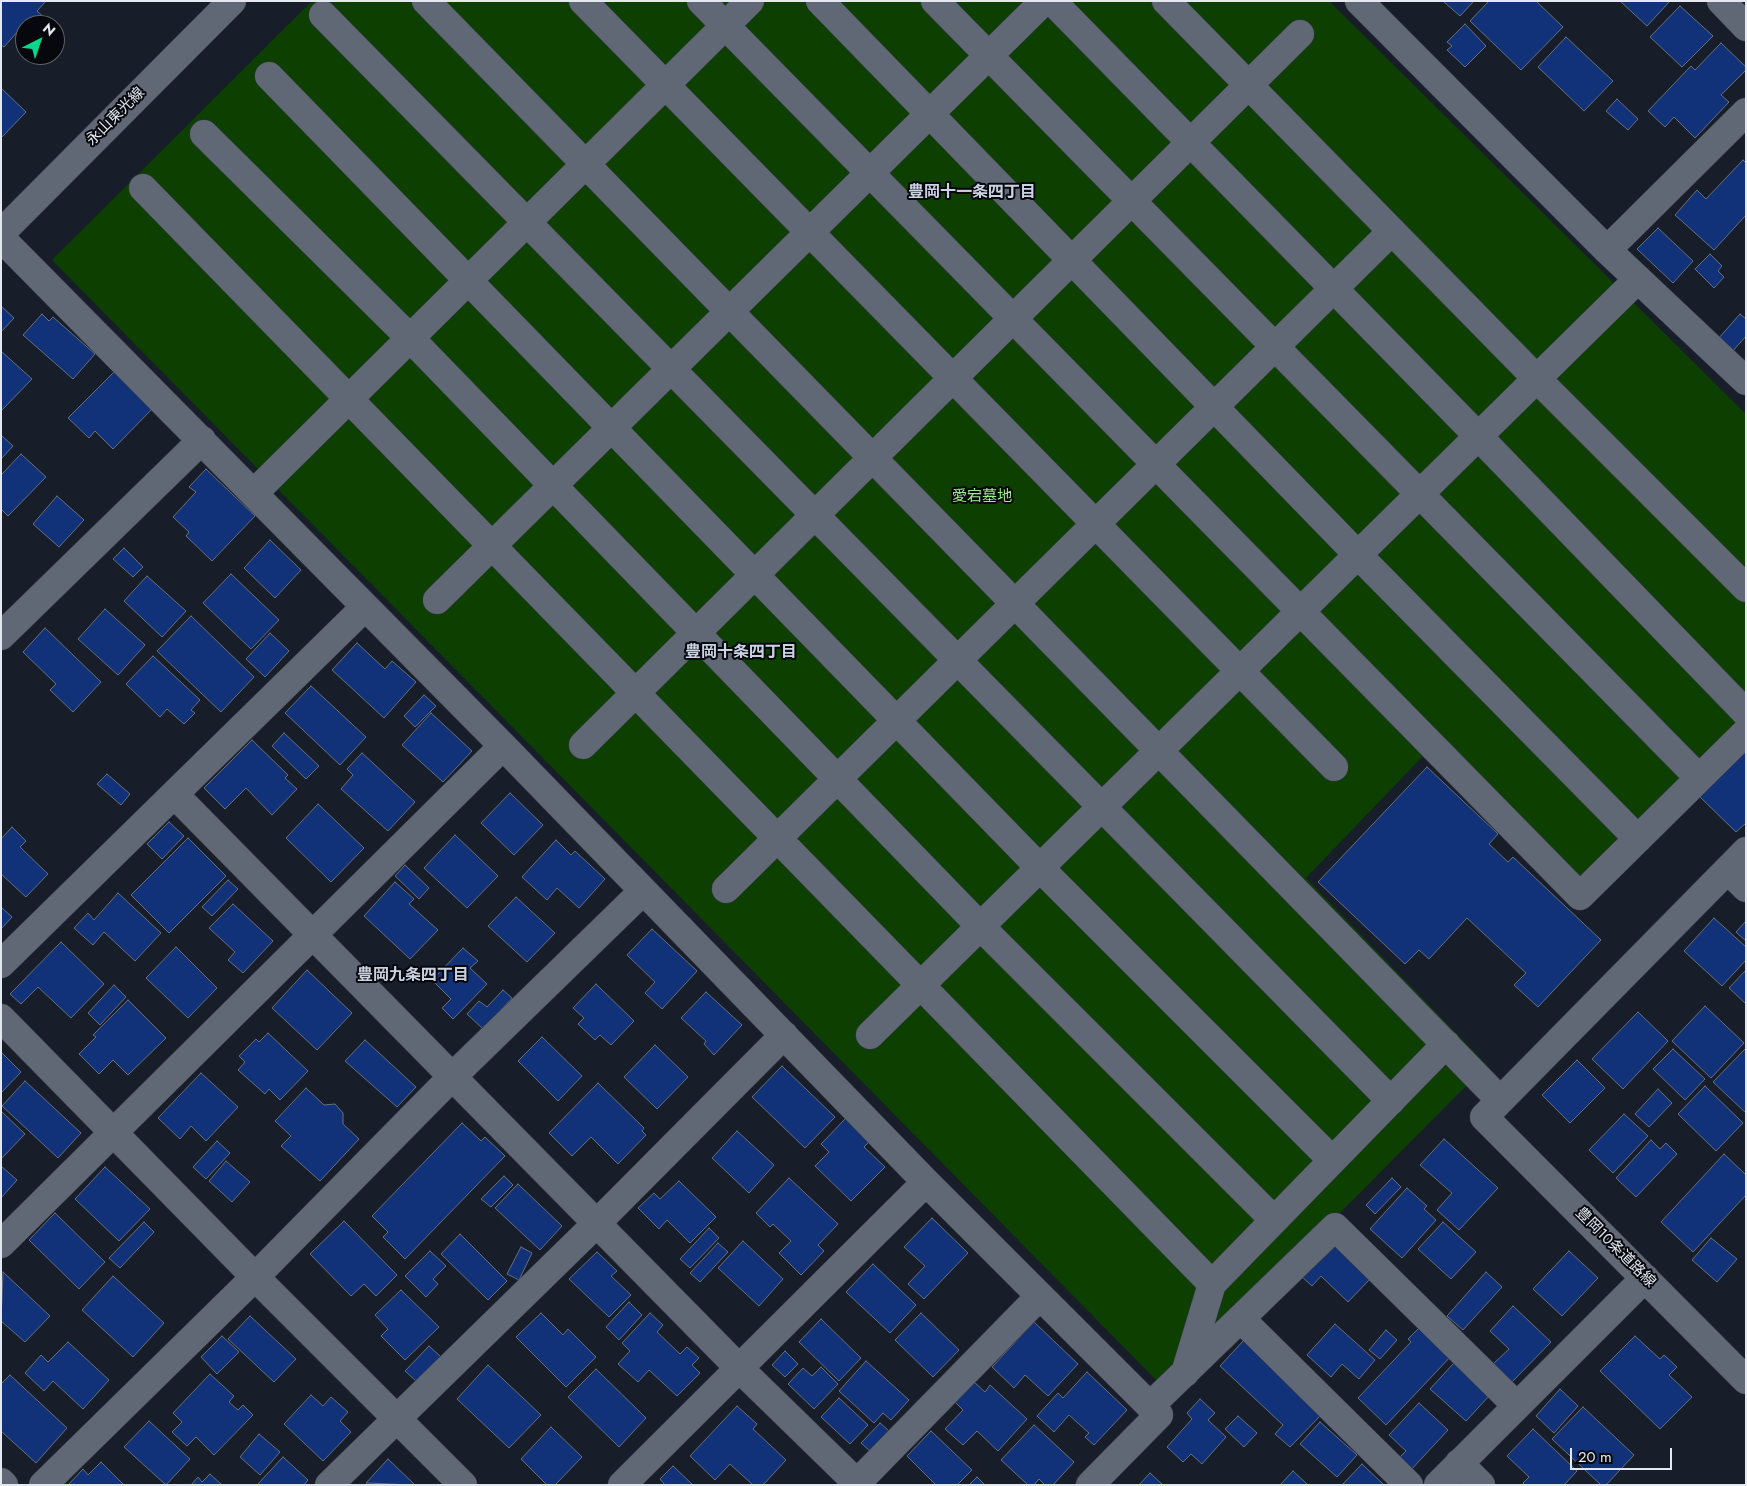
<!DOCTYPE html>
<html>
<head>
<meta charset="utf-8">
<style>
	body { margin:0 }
	#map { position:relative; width:1747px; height:1486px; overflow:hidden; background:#181e29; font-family:Jost,sans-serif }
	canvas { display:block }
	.frame { position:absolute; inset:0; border:2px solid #e4e8f0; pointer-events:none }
	.north { position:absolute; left:15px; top:15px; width:50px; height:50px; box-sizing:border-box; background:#06080d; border:1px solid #5f6268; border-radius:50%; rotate:41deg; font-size:14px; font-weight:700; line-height:20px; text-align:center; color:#e4e8f0 }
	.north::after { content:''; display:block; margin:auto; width:18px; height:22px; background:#05d98b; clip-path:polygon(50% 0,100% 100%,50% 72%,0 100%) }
	.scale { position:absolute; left:1570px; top:1448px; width:102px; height:22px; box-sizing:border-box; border:2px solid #e4e8f0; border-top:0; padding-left:6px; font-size:15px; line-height:18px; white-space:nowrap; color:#e4e8f0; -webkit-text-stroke:4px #06080d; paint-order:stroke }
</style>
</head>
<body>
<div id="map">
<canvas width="1747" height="1486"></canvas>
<div class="frame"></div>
<div class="north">N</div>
<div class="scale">20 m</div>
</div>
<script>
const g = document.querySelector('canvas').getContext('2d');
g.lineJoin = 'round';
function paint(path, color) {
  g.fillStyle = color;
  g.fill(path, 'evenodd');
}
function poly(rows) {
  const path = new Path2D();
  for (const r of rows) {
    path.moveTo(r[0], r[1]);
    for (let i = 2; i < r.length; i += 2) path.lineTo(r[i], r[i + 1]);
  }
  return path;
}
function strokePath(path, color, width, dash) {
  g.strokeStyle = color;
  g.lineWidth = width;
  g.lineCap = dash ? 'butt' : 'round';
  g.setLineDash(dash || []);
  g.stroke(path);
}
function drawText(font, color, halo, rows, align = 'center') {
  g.font = font + ' Jost,"Noto Sans JP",sans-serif';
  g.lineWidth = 4;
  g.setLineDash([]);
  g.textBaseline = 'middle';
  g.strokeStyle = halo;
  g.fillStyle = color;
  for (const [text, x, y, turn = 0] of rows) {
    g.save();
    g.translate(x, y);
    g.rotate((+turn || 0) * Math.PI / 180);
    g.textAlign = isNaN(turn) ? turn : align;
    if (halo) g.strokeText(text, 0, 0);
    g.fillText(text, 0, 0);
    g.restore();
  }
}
const green = poly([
	[312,1,1329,1,1746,414,1746,742,1580,906,1424,755,1306,878,1487,1065,1165,1389,52,260]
]);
const building = poly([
	[1,1,46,1,37,11,48,21,44,25,25,25,25,38,18,31,4,47,1,45,1,1],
	[1443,1,1474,1,1460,16,1443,1],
	[1489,1,1536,1,1563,27,1521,70,1470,21,1489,1],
	[1620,1,1670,1,1647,26,1620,1],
	[1680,6,1713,36,1682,67,1650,37,1680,6],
	[1465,24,1486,46,1465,67,1447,50,1452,46,1447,42,1465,24],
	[1566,37,1613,81,1584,111,1538,67,1566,37],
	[1721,43,1746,67,1746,70,1721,95,1729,102,1695,138,1674,117,1665,127,1648,111,1691,66,1695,70,1721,43],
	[1,88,26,112,1,138,1,88],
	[1617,99,1638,119,1628,130,1606,111,1617,99],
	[1743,160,1746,163,1746,215,1714,250,1675,215,1697,190,1706,199,1743,160],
	[1658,228,1693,261,1673,283,1637,249,1658,228],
	[1710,254,1722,266,1718,271,1724,277,1714,288,1695,269,1710,254],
	[1,306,14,318,1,332,1,306],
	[42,314,49,321,53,317,95,354,73,379,23,335,42,314],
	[1740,314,1746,319,1746,336,1732,352,1718,339,1740,314],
	[1,351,32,379,1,411,1,351],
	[114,372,152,409,113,449,95,431,89,438,68,418,114,372],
	[1,435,13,446,1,459,1,435],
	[21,454,46,477,8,516,1,509,1,475,21,454],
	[206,469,255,516,212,561,186,536,189,532,173,517,196,492,189,487,206,469],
	[57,496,84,520,59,547,33,524,57,496],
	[270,540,301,570,275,598,244,568,270,540],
	[124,548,143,567,133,577,113,559,124,548],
	[231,574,279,620,251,649,203,603,231,574],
	[147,576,186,611,162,637,124,601,147,576],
	[105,609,145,645,118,675,78,639,105,609],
	[191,616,254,677,221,712,157,651,191,616],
	[45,628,101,682,73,712,50,690,56,684,23,652,45,628],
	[270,633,289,651,265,677,246,659,270,633],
	[357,643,385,669,392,661,416,682,384,718,332,670,357,643],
	[153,656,200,700,191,710,195,713,184,724,167,709,160,717,126,684,153,656],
	[311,686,366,737,340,765,285,713,311,686],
	[424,695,436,706,415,727,404,716,424,695],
	[431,713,472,751,443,782,402,745,431,713],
	[284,733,319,766,306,779,272,746,284,733],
	[252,740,288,775,285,778,297,789,272,815,246,788,225,809,204,788,252,740],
	[1746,749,1746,823,1736,832,1699,796,1746,749],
	[362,753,415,802,388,831,341,789,353,775,347,769,362,753],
	[1427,767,1498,834,1489,844,1508,862,1513,857,1601,940,1538,1007,1514,985,1526,973,1467,918,1429,959,1419,950,1405,964,1318,882,1427,767],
	[107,774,130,794,121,805,97,784,107,774],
	[510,793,543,825,514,855,481,823,510,793],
	[318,804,364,848,331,882,286,838,318,804],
	[169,822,184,836,162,859,147,844,169,822],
	[12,827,26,841,20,847,48,874,26,897,1,874,1,839,12,827],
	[455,835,498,876,467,908,424,868,455,835],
	[188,838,226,876,169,933,131,895,188,838],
	[556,840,571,855,575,851,605,879,579,908,557,888,547,900,522,877,556,840],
	[405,865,429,888,419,899,395,876,405,865],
	[228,880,238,889,212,916,202,907,228,880],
	[395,882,414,899,409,904,438,930,410,959,364,916,395,882],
	[118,893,161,933,135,961,104,932,93,945,74,928,88,913,94,920,118,893],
	[516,897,555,933,527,962,488,926,516,897],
	[233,904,273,941,243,973,228,960,235,952,209,928,233,904],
	[1,907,12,917,1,929,1,907],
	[1714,918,1746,947,1746,960,1722,986,1684,951,1714,918],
	[1746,921,1746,941,1736,932,1746,921],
	[652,929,697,971,662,1009,645,993,655,982,627,955,652,929],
	[61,942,104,984,71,1018,38,987,21,1004,10,994,61,942],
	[176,947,217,988,188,1018,146,978,176,947],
	[463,948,478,961,470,968,487,984,453,1019,442,1008,451,999,432,980,463,948],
	[307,970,352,1013,317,1050,272,1008,307,970],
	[1746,970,1746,1004,1729,988,1746,970],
	[596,984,634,1021,611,1045,600,1035,595,1040,578,1024,584,1018,573,1008,596,984],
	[114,985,126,997,100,1025,88,1013,114,985],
	[503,990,512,998,483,1029,467,1014,479,1001,487,1007,503,990],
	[706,992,742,1025,714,1055,704,1044,706,1041,681,1018,706,992],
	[128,1000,166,1038,128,1075,113,1060,99,1074,79,1054,96,1037,93,1035,128,1000],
	[1705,1006,1744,1043,1711,1078,1672,1041,1705,1006],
	[1638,1012,1668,1041,1623,1089,1592,1059,1638,1012],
	[268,1033,308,1071,280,1100,269,1089,265,1094,238,1070,245,1062,239,1056,256,1039,259,1042,268,1033],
	[542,1037,582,1076,558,1101,518,1061,542,1037],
	[365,1040,416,1087,397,1107,345,1061,365,1040],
	[655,1045,688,1077,657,1109,624,1077,655,1045],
	[1746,1048,1746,1113,1713,1082,1746,1048],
	[1673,1049,1705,1079,1685,1100,1653,1069,1673,1049],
	[1,1052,21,1072,1,1093,1,1052],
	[1577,1060,1605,1088,1570,1123,1542,1095,1577,1060],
	[782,1066,835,1117,805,1148,752,1097,782,1066],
	[201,1073,238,1107,206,1141,191,1126,180,1139,158,1118,201,1073],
	[25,1081,81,1133,58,1158,2,1106,25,1081],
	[598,1083,644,1128,642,1131,646,1135,618,1164,591,1137,572,1156,549,1133,598,1083],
	[1705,1086,1743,1123,1716,1151,1678,1114,1705,1086],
	[306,1088,324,1105,335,1104,343,1113,343,1124,359,1139,320,1181,281,1146,291,1136,275,1121,306,1088],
	[1658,1089,1672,1103,1649,1127,1635,1114,1658,1089],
	[1,1111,25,1134,2,1158,1,1157,1,1111],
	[1624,1114,1648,1136,1613,1173,1589,1150,1624,1114],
	[847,1117,871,1140,864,1147,885,1167,851,1201,815,1166,829,1152,821,1144,847,1117],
	[462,1123,481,1141,485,1137,505,1156,405,1259,383,1237,388,1232,372,1216,462,1123],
	[737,1131,774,1165,749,1193,712,1158,737,1131],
	[1444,1139,1498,1188,1459,1230,1437,1210,1452,1193,1420,1165,1444,1139],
	[1651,1140,1660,1149,1666,1143,1677,1154,1636,1197,1616,1178,1651,1140],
	[217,1141,230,1153,206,1179,193,1167,217,1141],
	[1724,1154,1746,1175,1746,1195,1693,1252,1661,1222,1724,1154],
	[226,1161,250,1182,232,1202,209,1181,226,1161],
	[1,1166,17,1180,1,1198,1,1166],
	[105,1167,150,1209,119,1241,75,1199,105,1167],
	[504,1176,513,1185,491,1207,481,1199,504,1176],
	[789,1178,838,1224,818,1245,824,1251,801,1275,779,1253,791,1241,773,1224,770,1227,756,1213,789,1178],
	[1392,1178,1401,1187,1375,1214,1366,1205,1392,1178],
	[679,1181,716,1217,690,1243,667,1220,659,1229,638,1208,654,1193,660,1199,679,1181],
	[518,1184,562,1226,540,1250,495,1208,518,1184],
	[1407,1188,1427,1206,1424,1209,1436,1220,1402,1258,1370,1229,1407,1188],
	[55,1213,105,1262,79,1289,29,1240,55,1213],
	[932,1218,968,1253,924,1299,908,1284,925,1266,904,1247,932,1218],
	[344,1221,397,1275,376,1296,364,1284,351,1296,310,1254,344,1221],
	[144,1222,154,1232,120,1268,109,1258,144,1222],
	[1443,1222,1476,1252,1451,1279,1418,1249,1443,1222],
	[709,1228,719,1238,690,1268,680,1259,709,1228],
	[460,1234,507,1281,488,1300,441,1254,460,1234],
	[1711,1238,1737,1259,1717,1282,1692,1260,1711,1238],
	[743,1241,783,1279,759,1306,718,1268,743,1241],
	[1331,1241,1370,1279,1348,1302,1321,1276,1312,1286,1300,1275,1331,1241],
	[718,1243,728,1252,700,1282,690,1273,718,1243],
	[521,1247,532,1253,519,1280,507,1274,521,1247],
	[430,1251,446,1266,433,1279,438,1284,426,1297,405,1276,430,1251],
	[1569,1251,1598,1278,1562,1316,1533,1289,1569,1251],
	[597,1252,617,1271,611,1276,631,1295,609,1317,569,1279,597,1252],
	[873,1264,916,1305,890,1333,846,1292,873,1264],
	[3,1272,50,1316,25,1342,1,1321,3,1272],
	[1486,1272,1502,1287,1463,1330,1447,1316,1486,1272],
	[113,1276,164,1323,133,1357,82,1310,113,1276],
	[401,1290,439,1327,405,1360,381,1336,388,1329,375,1315,401,1290],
	[629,1302,642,1315,619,1340,606,1327,629,1302],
	[1513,1306,1551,1342,1511,1383,1492,1365,1509,1349,1490,1331,1513,1306],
	[541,1313,563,1335,568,1329,596,1357,566,1387,516,1337,541,1313],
	[650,1313,663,1325,657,1332,680,1354,687,1347,699,1358,692,1365,700,1373,677,1396,649,1370,638,1382,618,1364,630,1351,622,1343,650,1313],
	[921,1313,959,1350,933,1377,895,1340,921,1313],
	[250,1316,296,1359,274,1382,228,1339,250,1316],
	[821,1319,861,1358,839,1381,799,1342,821,1319],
	[1034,1322,1078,1364,1048,1396,1025,1375,1014,1388,992,1367,1034,1322],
	[1335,1324,1375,1360,1359,1379,1342,1364,1331,1377,1307,1355,1335,1324],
	[1422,1325,1453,1354,1386,1425,1358,1398,1411,1342,1408,1339,1422,1325],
	[1386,1330,1397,1340,1380,1359,1369,1350,1386,1330],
	[222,1336,239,1352,217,1374,201,1357,222,1336],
	[1635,1336,1660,1359,1664,1355,1677,1367,1669,1375,1692,1397,1660,1429,1600,1371,1635,1336],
	[1244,1340,1322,1414,1290,1447,1275,1434,1283,1425,1220,1366,1244,1340],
	[68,1342,109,1380,83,1409,53,1381,44,1391,25,1373,41,1355,48,1362,68,1342],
	[429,1346,441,1357,417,1382,405,1371,429,1346],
	[785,1351,798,1364,785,1377,772,1365,785,1351],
	[866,1361,909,1400,891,1420,883,1413,874,1423,839,1391,866,1361],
	[1454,1363,1490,1395,1466,1421,1430,1389,1454,1363],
	[488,1365,541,1415,509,1448,457,1399,488,1365],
	[821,1367,838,1384,814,1409,788,1384,803,1368,812,1376,821,1367],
	[596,1369,646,1418,619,1447,568,1397,596,1369],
	[1087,1372,1127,1410,1094,1445,1085,1437,1089,1433,1069,1415,1054,1432,1037,1416,1058,1393,1063,1398,1087,1372],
	[210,1374,234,1396,229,1402,238,1410,243,1405,253,1415,214,1455,196,1437,187,1446,172,1432,182,1422,173,1413,210,1374],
	[10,1375,67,1428,36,1463,1,1431,1,1384,10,1375],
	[973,1381,985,1392,990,1385,1027,1419,998,1451,977,1431,963,1445,945,1429,963,1410,955,1402,973,1381],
	[1560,1389,1578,1406,1554,1433,1536,1416,1560,1389],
	[311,1395,323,1406,331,1397,348,1412,340,1421,351,1432,323,1461,284,1424,311,1395],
	[839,1398,868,1425,850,1444,821,1417,839,1398],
	[1200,1399,1215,1413,1208,1420,1226,1437,1202,1464,1191,1454,1183,1462,1167,1447,1192,1419,1187,1413,1200,1399],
	[1419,1403,1448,1430,1409,1472,1397,1460,1406,1451,1389,1435,1419,1403],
	[737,1406,757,1424,753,1429,786,1460,763,1485,753,1485,730,1464,715,1480,690,1456,737,1406],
	[1583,1407,1634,1455,1606,1485,1601,1485,1552,1439,1583,1407],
	[1238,1416,1257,1433,1244,1447,1225,1429,1238,1416],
	[149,1421,190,1459,166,1485,124,1447,149,1421],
	[1320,1422,1357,1455,1337,1477,1300,1444,1320,1422],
	[880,1423,889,1431,870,1451,861,1443,880,1423],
	[1034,1425,1074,1462,1053,1485,1045,1485,1039,1479,1034,1485,1028,1485,1001,1460,1034,1425],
	[551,1427,582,1457,555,1485,547,1485,521,1459,551,1427],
	[1533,1429,1577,1471,1564,1485,1525,1485,1523,1483,1529,1477,1507,1456,1533,1429],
	[931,1431,972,1470,957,1485,936,1485,907,1456,931,1431],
	[259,1434,280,1452,260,1475,240,1457,259,1434],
	[283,1457,308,1480,304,1485,257,1485,283,1457],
	[388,1459,415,1485,366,1483,388,1459],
	[101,1462,124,1485,68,1485,83,1469,88,1475,101,1462],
	[1362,1464,1384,1485,1342,1485,1362,1464],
	[673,1466,693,1485,665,1485,660,1479,673,1466],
	[1293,1471,1308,1485,1280,1485,1293,1471],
	[1150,1473,1163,1485,1139,1485,1150,1473],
	[210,1474,222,1485,191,1485,198,1477,202,1482,210,1474],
	[977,1477,985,1485,969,1485,977,1477]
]);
const minor = poly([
	[426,1,1500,1100],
	[583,1,1334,767],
	[701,1,1580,896,1746,732],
	[820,1,1358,555,1638,839],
	[935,1,1699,778],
	[1052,1,1479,437,1746,713],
	[1166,1,1537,379,1746,588],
	[1359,1,1607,250,1746,381],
	[1721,1,1746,27],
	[323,15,1391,1101],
	[269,76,1040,868,1332,1160],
	[204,134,410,338,980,926,1274,1220],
	[143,188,1212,1284],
	[1,233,232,1],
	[1,238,503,746,926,1182,1159,1415,1090,1485],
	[1607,250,1746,112],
	[254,493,750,1],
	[437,600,1044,1],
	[1,636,202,440],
	[583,745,1300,34],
	[175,795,740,1369,859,1485],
	[1746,851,1484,1117,1746,1380],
	[1728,870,1746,888],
	[726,889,1392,231],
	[1,964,365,607],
	[1,1018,255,1277,463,1485],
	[870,1035,1638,279],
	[1,1244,503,746],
	[1241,1319,1409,1485],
	[1185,1373,1212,1284,1446,1044],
	[1150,1406,1335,1227,1517,1406],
	[1459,1463,1481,1485],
	[1,1482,4,1485],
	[857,1483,1040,1296],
	[43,1485,255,1277,452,1077,642,892],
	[329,1485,597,1223,784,1035],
	[622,1485,926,1182],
	[1438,1485,1645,1278]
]);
const streetNames = [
	["永山東光線",116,117,-45],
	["豊岡10条道路線",1615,1248,45]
];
const parkNames = [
	["愛宕墓地",982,497]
];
const neighbourhoodNames = [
	["豊岡十一条四丁目",972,193],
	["豊岡十条四丁目",741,653],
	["豊岡九条四丁目",413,976]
];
paint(green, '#0d3f00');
paint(building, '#113178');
strokePath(building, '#68707d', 1);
strokePath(minor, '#353943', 29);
strokePath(minor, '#606775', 28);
drawText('15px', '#e4e8f0', '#06080d', streetNames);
drawText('15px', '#9aed88', '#06080d', parkNames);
drawText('bold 16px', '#cad3e2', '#06080d', neighbourhoodNames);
</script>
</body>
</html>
